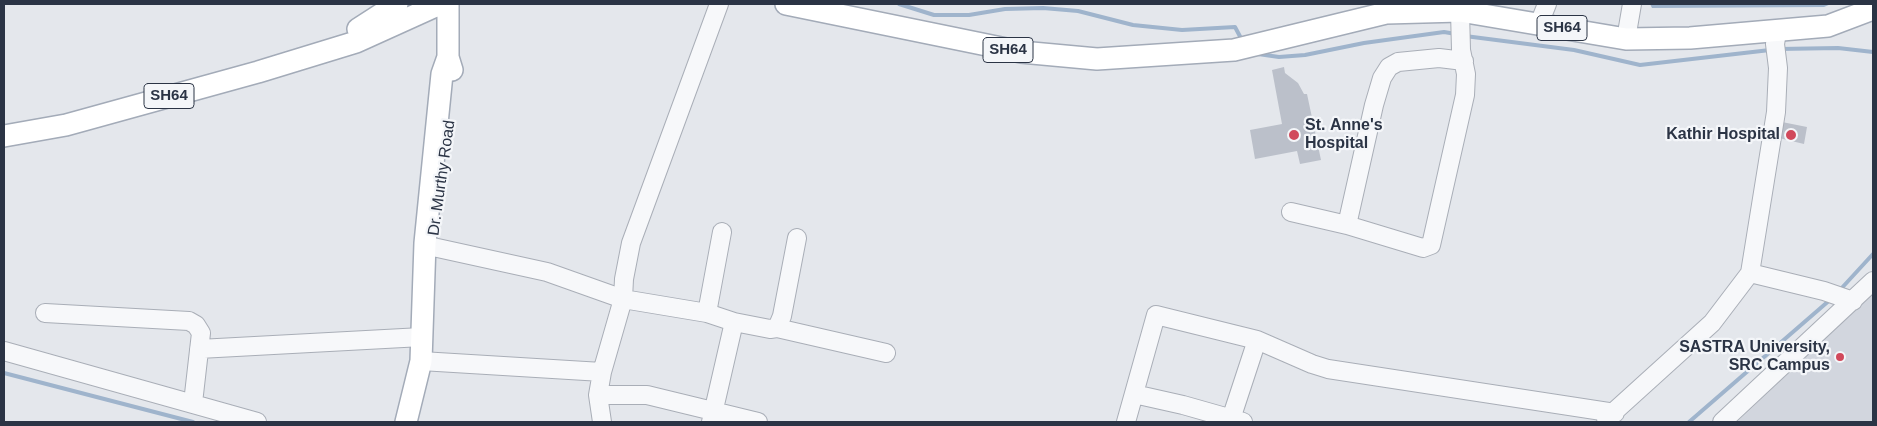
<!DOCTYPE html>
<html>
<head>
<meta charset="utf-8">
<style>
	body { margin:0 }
	#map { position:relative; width:1877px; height:426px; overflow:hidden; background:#e4e7ec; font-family:Helvetica,sans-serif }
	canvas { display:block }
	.frame { position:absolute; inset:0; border:5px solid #2b3445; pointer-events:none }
</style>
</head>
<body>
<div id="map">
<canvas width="1877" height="426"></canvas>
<div class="frame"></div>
</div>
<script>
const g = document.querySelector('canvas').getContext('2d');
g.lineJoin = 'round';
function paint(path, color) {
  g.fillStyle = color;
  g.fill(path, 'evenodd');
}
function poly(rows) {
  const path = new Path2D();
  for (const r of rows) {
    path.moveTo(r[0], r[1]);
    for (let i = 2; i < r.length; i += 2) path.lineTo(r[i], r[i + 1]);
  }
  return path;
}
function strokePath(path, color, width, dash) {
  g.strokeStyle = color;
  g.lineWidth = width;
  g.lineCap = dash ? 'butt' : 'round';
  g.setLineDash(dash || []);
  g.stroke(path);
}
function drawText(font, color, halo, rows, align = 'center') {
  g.font = font + ' Helvetica,sans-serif';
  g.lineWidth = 4.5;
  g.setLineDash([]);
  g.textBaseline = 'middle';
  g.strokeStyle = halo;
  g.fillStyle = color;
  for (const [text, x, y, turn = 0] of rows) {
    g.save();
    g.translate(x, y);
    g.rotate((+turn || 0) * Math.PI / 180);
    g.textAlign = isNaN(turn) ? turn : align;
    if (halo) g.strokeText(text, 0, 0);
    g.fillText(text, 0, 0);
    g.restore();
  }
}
const built = poly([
	[1873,294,1873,422,1737,422,1836,328]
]);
const water = poly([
	[1650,4,1831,4,1824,7,1652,8]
]);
const stream = poly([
	[899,4,934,15,969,15,1005,9,1043,8,1078,11,1133,25,1182,30,1235,27,1243,42],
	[1465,36,1574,50,1640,65,1770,50],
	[1779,49,1838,48,1873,52],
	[1258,54,1279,57,1305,55,1364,43,1444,32,1456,34],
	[1839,291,1873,254],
	[4,373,193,422],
	[1689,422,1831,299]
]);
const building = poly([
	[1284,67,1285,73,1298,83,1304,94,1307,94,1321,160,1300,164,1297,151,1255,159,1250,130,1282,124,1272,70],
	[1782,122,1807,127,1804,144,1779,138]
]);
const minor = poly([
	[1539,24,1547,4],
	[1626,39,1632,4],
	[1291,212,1347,225,1423,248,1431,245,1465,95,1466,74,1461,50,1460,11],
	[1347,225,1374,105,1382,78,1389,67,1398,62,1439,58,1464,61],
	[433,247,547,272,623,299,707,313,734,322,770,329,777,328,782,316,797,238],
	[1750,273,1824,291,1853,301],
	[45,313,189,321,196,325,201,333,193,403],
	[707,313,722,232],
	[777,328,886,353],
	[199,349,422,337],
	[4,351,257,422],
	[421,361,602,372],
	[1134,394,1183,405,1243,422],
	[598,395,647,395,758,422],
	[1606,419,1712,323,1750,273,1776,112,1778,68,1775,44,1777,32],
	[602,422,598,395,602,372,623,299,624,279,631,243,719,4],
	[711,422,734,322],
	[1126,422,1156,315,1257,340,1312,364,1328,369,1615,413],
	[1230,422,1257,340],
	[1722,422,1873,281]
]);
const major = poly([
	[448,4,448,57,452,70],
	[786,4,1021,52,1097,59,1234,50,1386,13,1460,11,1626,39,1690,38,1828,26,1873,9],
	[358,29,397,4],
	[4,136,66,125,258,72,356,42,440,4],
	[406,422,421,361,425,243,442,74,448,57]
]);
const markers = [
	[1294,135,6,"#d1495b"],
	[1791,135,6,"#d1495b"],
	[1840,357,5,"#d1495b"]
];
const shields = [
	[1562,28,50],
	[1008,50,50],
	[169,96,50]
];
const shieldNames = [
	["SH64",1562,28],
	["SH64",1008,50],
	["SH64",169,96]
];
const poiNames = [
	["St. Anne's",1305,126,"left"],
	["Hospital",1305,144,"left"],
	["Kathir Hospital",1780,135],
	["SASTRA University,",1830,348],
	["SRC Campus",1830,366]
];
const streetNames = [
	["Dr. Murthy Road",442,178,-82]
];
paint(built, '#d2d6de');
paint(water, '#9fb4cc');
strokePath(stream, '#9fb4cc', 4);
paint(building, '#bbc0ca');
strokePath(minor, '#a9aeb7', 20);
strokePath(major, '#a3abb8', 24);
strokePath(minor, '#f7f8fa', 18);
strokePath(major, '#fff', 21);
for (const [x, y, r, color] of markers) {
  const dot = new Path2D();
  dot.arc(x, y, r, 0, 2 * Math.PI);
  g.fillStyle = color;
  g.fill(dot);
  strokePath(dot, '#f4f6f9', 2);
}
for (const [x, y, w] of shields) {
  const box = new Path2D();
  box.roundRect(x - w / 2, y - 12.5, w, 25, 4);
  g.fillStyle = '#f4f6f9';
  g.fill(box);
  strokePath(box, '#2b3445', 1);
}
drawText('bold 15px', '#2b3445', null, shieldNames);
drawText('bold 16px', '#2b3445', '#f4f6f9', poiNames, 'right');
drawText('16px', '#2b3445', '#f4f6f9', streetNames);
</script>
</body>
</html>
